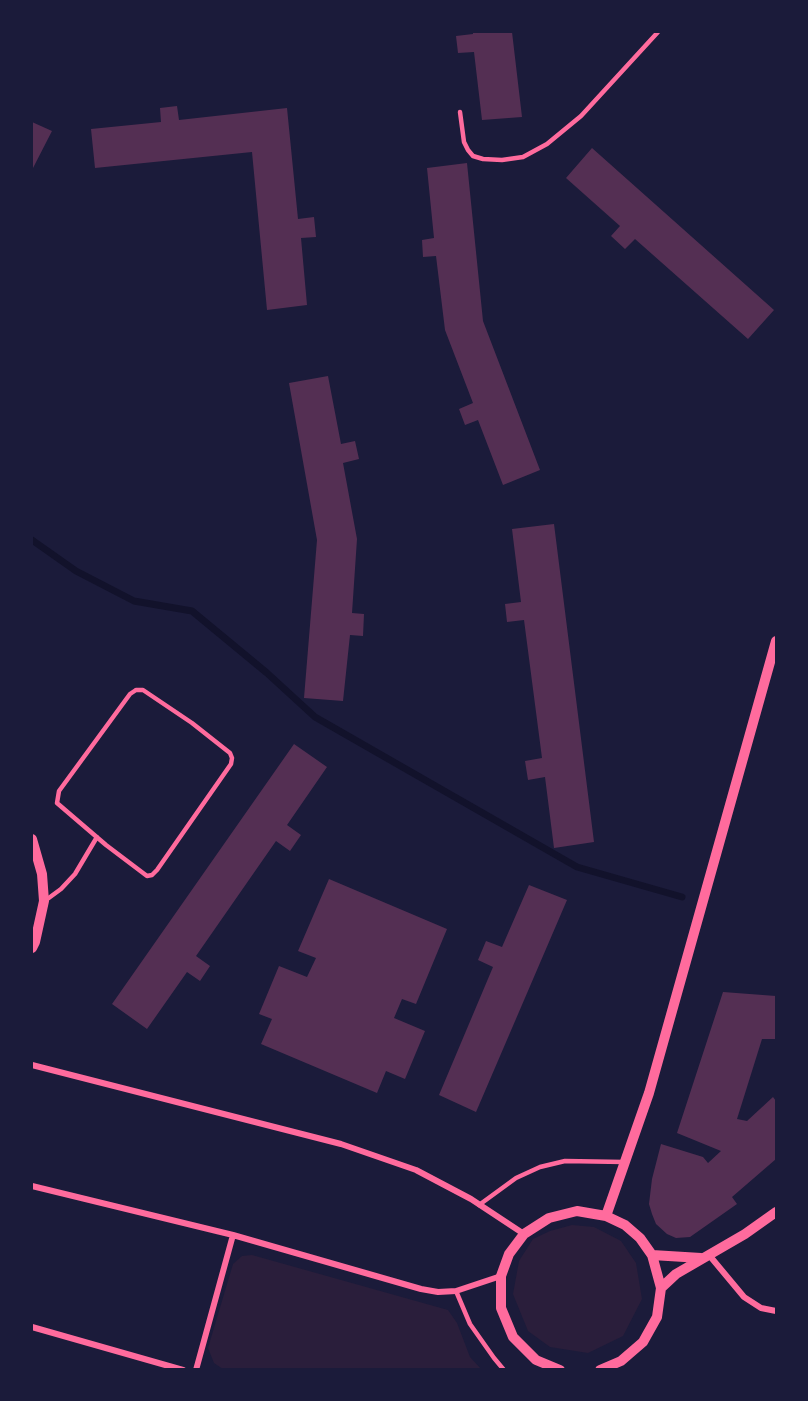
<!DOCTYPE html>
<html>
<head>
<meta charset="utf-8">
<style>
	body { margin:0 }
	#map { position:relative; width:808px; height:1401px; overflow:hidden; background:#1b1b3a; font-family:Rubik,sans-serif }
	canvas { display:block }
	.frame { position:absolute; inset:0; border:33px solid #1b1b3a; pointer-events:none }
</style>
</head>
<body>
<div id="map">
<canvas width="808" height="1401"></canvas>
<div class="frame"></div>
</div>
<script>
const g = document.querySelector('canvas').getContext('2d');
g.lineJoin = 'round';
function paint(path, color) {
  g.fillStyle = color;
  g.fill(path, 'evenodd');
}
function poly(rows) {
  const path = new Path2D();
  for (const r of rows) {
    path.moveTo(r[0], r[1]);
    for (let i = 2; i < r.length; i += 2) path.lineTo(r[i], r[i + 1]);
  }
  return path;
}
function strokePath(path, color, width, dash) {
  g.strokeStyle = color;
  g.lineWidth = width;
  g.lineCap = dash ? 'butt' : 'round';
  g.setLineDash(dash || []);
  g.stroke(path);
}
const green = poly([
	[572,1225,594,1227,621,1241,636,1263,642,1299,623,1336,588,1353,550,1347,528,1331,513,1294,519,1261,533,1239,550,1231],
	[252,1255,448,1310,457,1323,470,1357,481,1369,223,1369,214,1363,208,1348,233,1264,242,1256]
]);
const stream = poly([
	[32,540,76,571,134,601,192,611,267,673,315,717,577,867,682,897]
]);
const building = poly([
	[473,32,512,32,522,117,482,120,474,52,458,53,456,36,473,34],
	[177,106,179,120,287,108,298,219,314,217,316,237,301,238,307,305,267,310,252,152,95,168,91,129,161,122,160,108],
	[32,122,52,131,33,168,32,168],
	[592,148,774,310,748,339,635,239,625,249,611,236,620,226,566,178],
	[467,163,483,321,540,470,503,485,478,420,465,425,459,409,473,403,445,330,436,256,423,257,422,240,434,238,427,168],
	[328,376,341,444,355,441,359,459,343,463,357,539,352,613,364,614,363,636,350,635,343,701,304,698,317,540,289,383],
	[554,524,594,842,554,848,545,777,528,780,525,761,542,758,524,620,507,622,505,604,521,602,512,529],
	[294,744,327,767,287,825,301,835,290,851,276,841,196,956,210,966,200,981,187,972,147,1029,112,1004],
	[329,879,447,929,416,1004,402,999,394,1018,425,1031,405,1079,386,1071,377,1093,261,1044,272,1019,259,1014,279,966,307,977,316,958,298,951],
	[529,885,567,900,476,1112,439,1095,493,967,478,960,486,941,502,947],
	[723,992,776,996,776,1039,762,1039,737,1119,747,1121,773,1097,776,1101,776,1159,732,1197,737,1204,690,1237,676,1238,667,1234,656,1224,652,1214,649,1204,652,1179,661,1144,703,1157,708,1163,721,1151,677,1133]
]);
const service = poly([
	[460,112,464,142,468,150,473,156,483,159,502,160,523,157,547,144,581,116,658,32],
	[136,690,143,690,192,723,230,753,232,758,231,764,157,870,152,875,147,876,106,845,57,803,59,791,130,694,136,690],
	[46,900,61,889,75,874,97,837],
	[479,1205,516,1178,540,1167,565,1161,624,1162],
	[456,1291,470,1324,494,1358,504,1370]
]);
const minor = poly([
	[32,1065,341,1144,416,1170,471,1199,524,1234],
	[32,1186,233,1235,421,1289,438,1292,456,1291,501,1276],
	[709,1255,744,1297,761,1308,776,1311],
	[32,1327,183,1370],
	[196,1370,233,1235]
]);
const tertiary = poly([
	[32,839,42,874,44,901,35,942,32,948],
	[606,1216,649,1093,776,641],
	[652,1255,701,1258],
	[661,1288,676,1274,745,1234,776,1212],
	[560,1370,536,1360,513,1337,501,1308,501,1276,509,1254,524,1234,549,1218,577,1211,606,1216,625,1225,640,1238,652,1255,661,1288,657,1317,643,1342,621,1361,600,1370]
]);
paint(green, '#2a1e3b');
strokePath(stream, '#12122b', 7);
paint(building, '#542f53');
strokePath(service, '#ff6b9d', 4.5);
strokePath(minor, '#ff6b9d', 6);
strokePath(tertiary, '#ff6b9d', 10);
</script>
</body>
</html>
